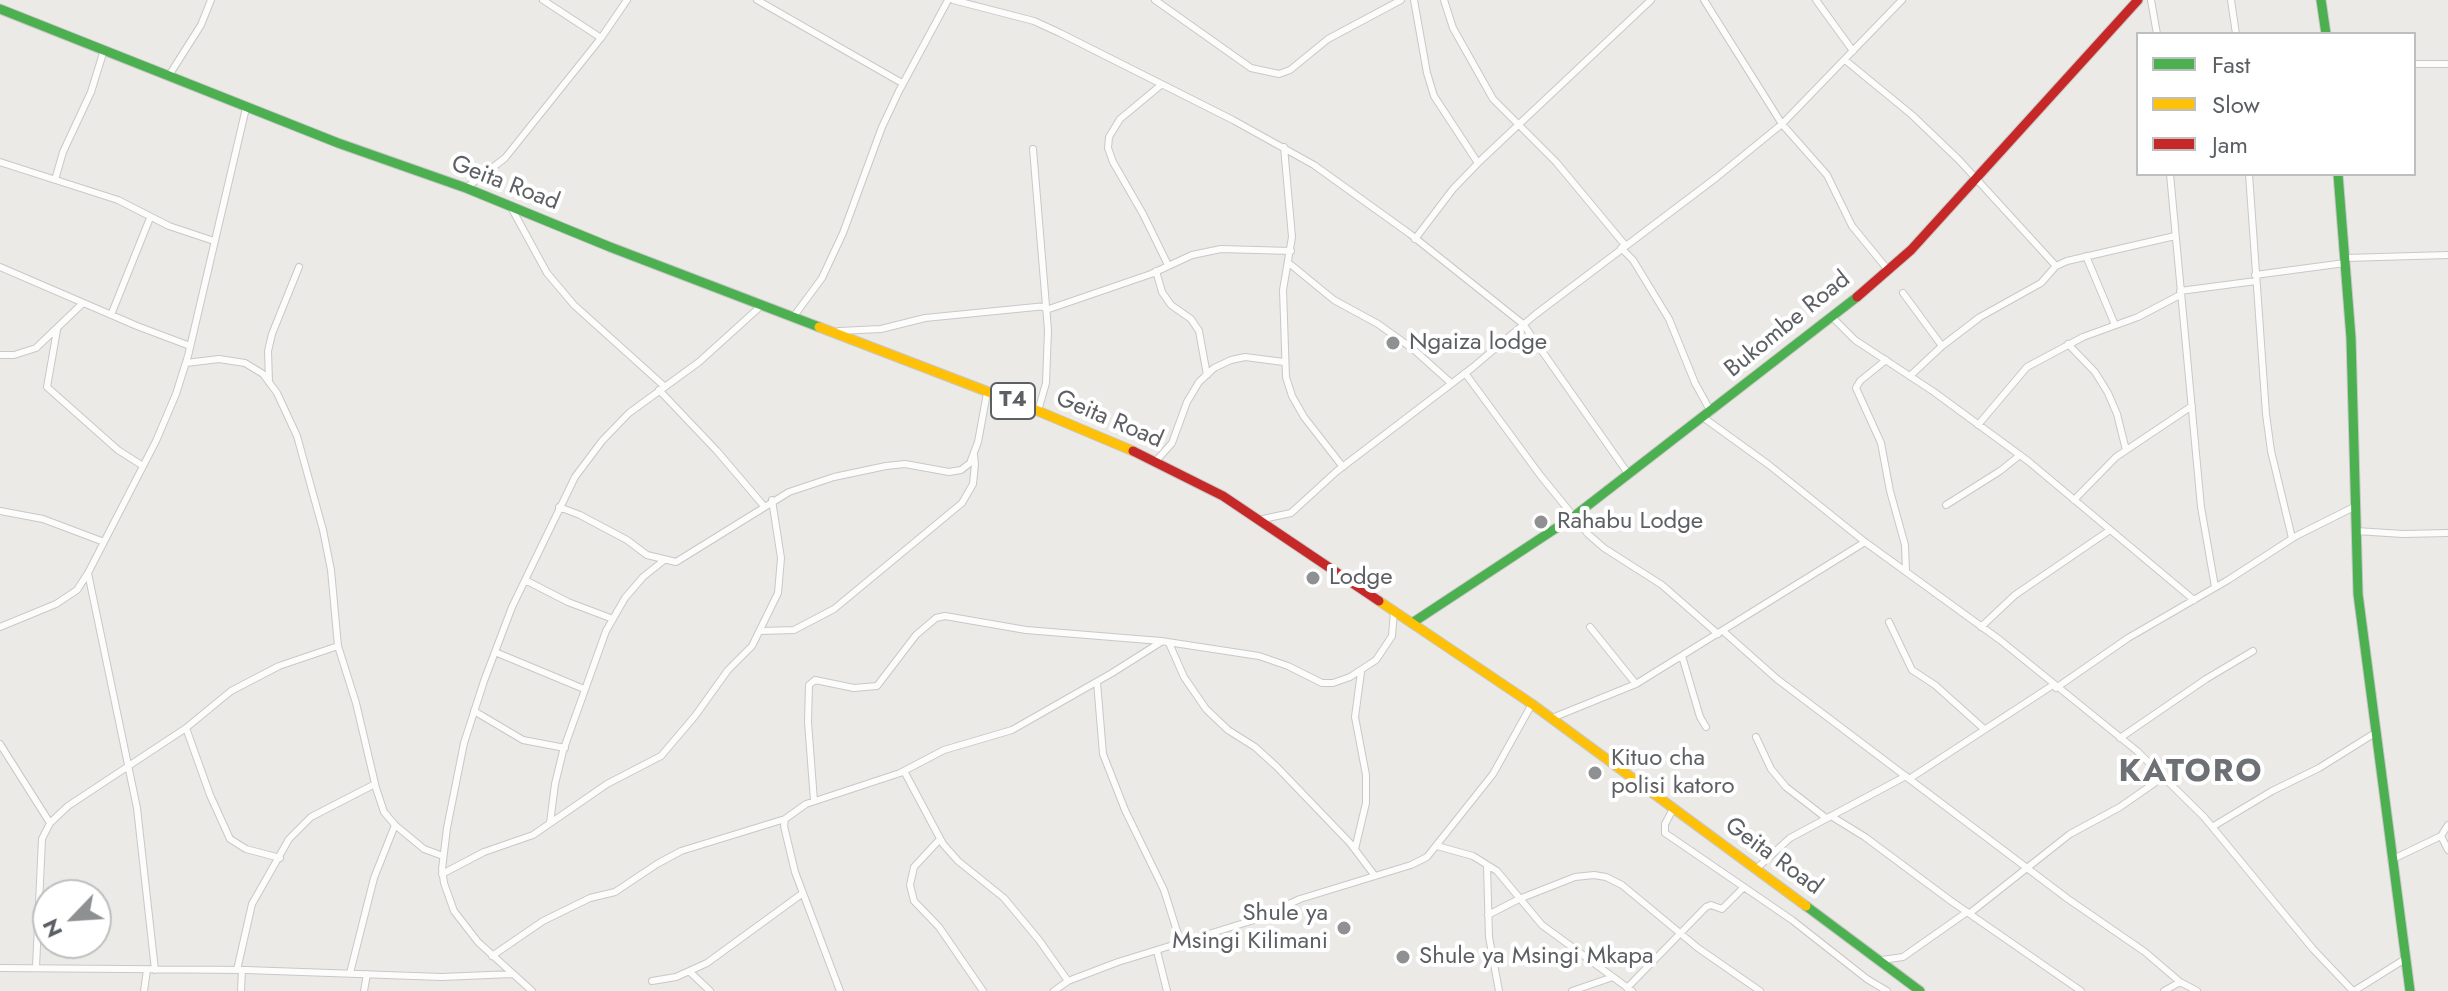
<!DOCTYPE html>
<html>
<head>
<meta charset="utf-8">
<style>
	body { margin:0 }
	#map { position:relative; width:2448px; height:991px; overflow:hidden; background:#ebeae6; font-family:Jost,sans-serif }
	canvas { display:block }
	.legend { position:absolute; left:2136px; top:32px; width:280px; height:144px; box-sizing:border-box; background:#fff; border:2px solid #bebfc1; margin:0; padding:10px 14px; list-style:none; font-size:24px; color:#5c5f63 }
	.legend li { display:flex; align-items:center; gap:16px; height:40px }
	.legend b { width:40px; border:2px solid #bebfc1 }
	.north { position:absolute; left:32px; top:879px; width:80px; height:80px; box-sizing:border-box; background:#fff; border:2px solid #bebfc1; border-radius:50%; rotate:245deg; font-size:22px; font-weight:700; line-height:32px; text-align:center; color:#5c5f63 }
	.north::after { content:''; display:block; margin:auto; width:28px; height:36px; background:#8e9091; clip-path:polygon(50% 0,100% 100%,50% 72%,0 100%) }
</style>
</head>
<body>
<div id="map">
<canvas width="2448" height="991"></canvas>
<ul class="legend">
<li><b style="height:10px;background:#4caf50"></b>Fast</li>
<li><b style="height:10px;background:#ffc107"></b>Slow</li>
<li><b style="height:10px;background:#c62828"></b>Jam</li>
</ul>
<div class="north">N</div>
</div>
<script>
const g = document.querySelector('canvas').getContext('2d');
g.lineJoin = 'round';
function poly(rows) {
  const path = new Path2D();
  for (const r of rows) {
    path.moveTo(r[0], r[1]);
    for (let i = 2; i < r.length; i += 2) path.lineTo(r[i], r[i + 1]);
  }
  return path;
}
function strokePath(path, color, width, dash) {
  g.strokeStyle = color;
  g.lineWidth = width;
  g.lineCap = dash ? 'butt' : 'round';
  g.setLineDash(dash || []);
  g.stroke(path);
}
function drawText(font, color, halo, rows, align = 'center') {
  g.font = font + ' Jost,sans-serif';
  g.lineWidth = 8;
  g.setLineDash([]);
  g.textBaseline = 'middle';
  g.strokeStyle = halo;
  g.fillStyle = color;
  for (const [text, x, y, turn = 0] of rows) {
    g.save();
    g.translate(x, y);
    g.rotate((+turn || 0) * Math.PI / 180);
    g.textAlign = isNaN(turn) ? turn : align;
    if (halo) g.strokeText(text, 0, 0);
    g.fillText(text, 0, 0);
    g.restore();
  }
}
const street = poly([
	[543,0,601,38],
	[757,0,902,83],
	[953,0,1034,21,1060,33,1233,120,1314,165,1410,234,1523,324,1629,475],
	[1155,0,1251,68,1279,74,1290,70,1328,39,1401,0],
	[1414,0,1427,73,1434,96,1478,163],
	[1444,0,1453,28,1493,99,1556,162,1625,245],
	[1704,0,1782,124,1827,175,1852,226,1888,270],
	[1816,0,1853,51],
	[2151,0,2157,34],
	[2231,0,2236,34],
	[1845,60,1912,115,1959,160,2056,266],
	[2414,64,2448,64],
	[168,77,201,25,211,0],
	[1161,85,1120,119,1109,137,1108,148,1113,162,1143,214,1168,265],
	[1284,147,1292,237,1283,290,1286,377,1292,396,1304,417,1343,467],
	[1033,149,1048,330,1046,383,1038,411],
	[0,162,118,200,169,226,214,241],
	[2170,174,2201,507,2215,587],
	[2249,174,2266,414,2271,451,2292,538],
	[55,180,63,152,91,92,104,50],
	[466,188,505,158,601,38,627,0],
	[512,209,547,273,574,305,664,386],
	[1415,239,1453,189,1481,160,1651,0],
	[1621,248,1633,260,1669,319,1695,383,1711,412],
	[2086,256,2115,325],
	[2345,258,2448,255],
	[1290,264,1334,300,1378,324,1413,349,1451,383],
	[0,267,137,326,190,346],
	[1156,271,1162,292,1171,305,1191,319,1199,331,1207,375],
	[2255,275,2345,263],
	[2180,291,2256,281],
	[1903,293,1942,346],
	[1046,310,1151,274,1192,255,1221,249,1291,251],
	[111,315,150,218],
	[794,316,822,278,843,233,882,127,899,91,948,0],
	[1833,318,1855,340,1934,392,2028,461,2194,600],
	[57,330,47,387,118,450,143,466],
	[839,331,881,329,925,318,1046,306],
	[2068,344,2095,372,2108,393,2117,414,2126,450],
	[0,355,14,355,36,348,83,303],
	[1886,360,1860,381,1856,388,1881,443,1890,491,1905,545,1906,571],
	[186,363,219,359,245,363,263,374,277,393,297,436,323,530,331,570,338,646,356,703,376,788,384,812,395,825,424,849,443,856],
	[1465,373,1540,475,1588,534,1604,548,1662,585,1718,634],
	[1910,376,1942,346,1980,317,2041,283,2056,266,2067,261,2175,236],
	[269,382,268,351,272,334,299,267],
	[659,390,717,451,763,505],
	[1704,418,1769,465,1865,542,2000,640,2137,751,2204,817,2313,949,2353,991],
	[1978,425,2027,367,2083,337,2138,317,2180,295],
	[1156,461,1172,443,1187,402,1199,382,1214,368,1231,360,1245,357,1284,362],
	[2074,500,2116,457,2192,406],
	[1946,505,2000,471,2020,455],
	[559,507,580,515,627,540,647,555,676,562,789,492,834,477,886,466,905,464,949,472,961,470,970,463,978,442,987,393],
	[0,511,43,519,104,542],
	[1263,519,1291,513,1337,471,1472,368,1536,314,1717,177,1782,124,1902,0],
	[2356,531,2403,534,2448,533],
	[88,573,137,808,155,970],
	[525,580,568,602,613,619],
	[1889,622,1912,670,1935,685,1984,729],
	[0,627,56,604,77,590,88,573,156,441,176,394,188,356,246,108],
	[1590,627,1636,684],
	[1981,627,2015,595,2110,530],
	[761,631,794,630,834,609,962,503,973,484,975,464,974,455],
	[1723,631,1777,679,2068,899,2145,952,2180,982,2197,991],
	[1169,643,1184,677,1206,709,1228,730,1255,747,1277,767,1350,843,1375,876],
	[495,652,584,689],
	[1682,656,1700,717,1706,727],
	[1097,682,1103,754,1125,810,1164,890,1181,944],
	[2056,688,2128,638,2228,580,2296,536,2356,506],
	[474,711,523,740,565,748],
	[1552,718,1636,684,1865,542],
	[186,728,210,795,230,839,246,849,280,858],
	[1756,737,1771,769,1786,787,1826,818],
	[2120,738,2206,679,2253,651],
	[0,744,50,823],
	[904,771,943,844,958,861,1004,898,1039,940,1068,981],
	[1909,779,2053,685],
	[814,801,808,722,809,685,815,680,854,688,877,686,916,635,936,618,945,616,1026,630,1161,641,1259,656,1288,666,1322,683,1333,683,1350,677,1376,660,1392,636,1394,611],
	[1673,809,1665,824,1665,833,1792,920,1867,979,1887,991],
	[1831,816,1865,837,1951,901,2081,991],
	[550,823,555,784,563,751,606,631,625,598,643,577,663,561],
	[2212,827,2272,791,2319,768,2375,733],
	[2441,836,2448,850],
	[940,839,914,867,910,885,914,901,939,927,983,991],
	[1437,846,1473,856,1497,871,1542,925,1632,991],
	[1355,849,1366,803,1366,775,1355,717,1361,672],
	[2391,860,2441,836,2448,825],
	[1487,865,1489,937,1499,991],
	[1755,870,1790,838,1906,776],
	[442,874,484,852,533,835,607,784,661,756,695,716,728,670,752,646,778,593,781,558,772,500],
	[1970,913,2070,834,2120,807,2163,777],
	[1488,915,1519,899,1575,877,1594,875,1606,877,1622,885,1698,948,1760,991],
	[1157,951,1167,991],
	[492,956,543,921,590,898,615,892,657,864,681,851,785,819],
	[1882,960,1903,957,1967,912],
	[36,967,42,839,50,823,68,806,186,728,231,691,279,666,338,646],
	[0,968,246,970,442,977,512,974],
	[237,970,252,904,289,839,311,817,375,784],
	[690,972,710,991],
	[350,973,374,878,395,825],
	[652,981,676,977,707,963,803,893],
	[1627,988,1706,907,1711,905,1722,909,1744,887],
	[144,991,147,970],
	[241,991,242,970],
	[364,991,367,974],
	[532,991,478,942,454,911,444,883,442,869,447,828,464,743,484,681,512,607,575,477,602,441,629,413,699,362,762,305],
	[840,991,795,872,784,826,785,819,806,804,900,773,944,750,1012,730,1112,673,1161,642],
	[1054,991,1068,981,1118,962,1254,920,1300,899,1411,865,1427,857,1493,774,1532,704],
	[1572,991,1613,977],
	[2164,991,2180,982],
	[2354,991,2405,959]
]);
const fast = poly([
	[2321,0,2326,34],
	[0,9,338,143,466,188,610,247,819,327],
	[2338,174,2351,338,2358,594,2410,991],
	[1412,623,1573,517,1857,297],
	[1806,906,1920,991]
]);
const slow = poly([
	[819,327,1038,411,1133,451],
	[1379,601,1532,704,1806,906]
]);
const jam = poly([
	[1857,297,1911,250,2138,0],
	[1133,451,1223,496,1379,601]
]);
const markers = [
	[1393,343,8,"#8e9091"],
	[1541,522,8,"#8e9091"],
	[1313,578,8,"#8e9091"],
	[1595,773,8,"#8e9091"],
	[1344,928,8,"#8e9091"],
	[1403,957,8,"#8e9091"]
];
const shields = [
	[1013,401,44]
];
const shieldNames = [
	["T4",1013,401]
];
const streetNames = [
	["Geita Road",505,184,21],
	["Bukombe Road",1788,325,-39],
	["Geita Road",1109,420,23],
	["Geita Road",1773,857,36]
];
const poiNames = [
	["Ngaiza lodge",1409,343],
	["Rahabu Lodge",1557,522],
	["Lodge",1329,578],
	["Kituo cha",1611,759],
	["polisi katoro",1611,787],
	["Shule ya",1328,914,"right"],
	["Msingi Kilimani",1328,942,"right"],
	["Shule ya Msingi Mkapa",1419,957]
];
const districtNames = [
	["KATORO",2191,773]
];
strokePath(street, '#c8c8c8', 8);
strokePath(fast, '#c8c8c7', 11);
strokePath(slow, '#c8c8c7', 11);
strokePath(jam, '#c8c8c7', 11);
strokePath(street, '#fcfcfb', 6);
strokePath(fast, '#4caf50', 9);
strokePath(slow, '#ffc107', 9);
strokePath(jam, '#c62828', 9);
for (const [x, y, r, color] of markers) {
  const dot = new Path2D();
  dot.arc(x, y, r, 0, 2 * Math.PI);
  g.fillStyle = color;
  g.fill(dot);
  strokePath(dot, '#fff', 3);
}
for (const [x, y, w] of shields) {
  const box = new Path2D();
  box.roundRect(x - w / 2, y - 18, w, 36, 6);
  g.fillStyle = '#fff';
  g.fill(box);
  strokePath(box, '#5c5f63', 2);
}
drawText('bold 22px', '#5c5f63', null, shieldNames);
drawText('24px', '#5c5f63', '#fff', streetNames);
drawText('24px', '#5c5f63', '#fff', poiNames, 'left');
g.letterSpacing = '2px';
drawText('bold 32px', '#6d7175', '#fff', districtNames);
g.letterSpacing = '0px';
</script>
</body>
</html>
